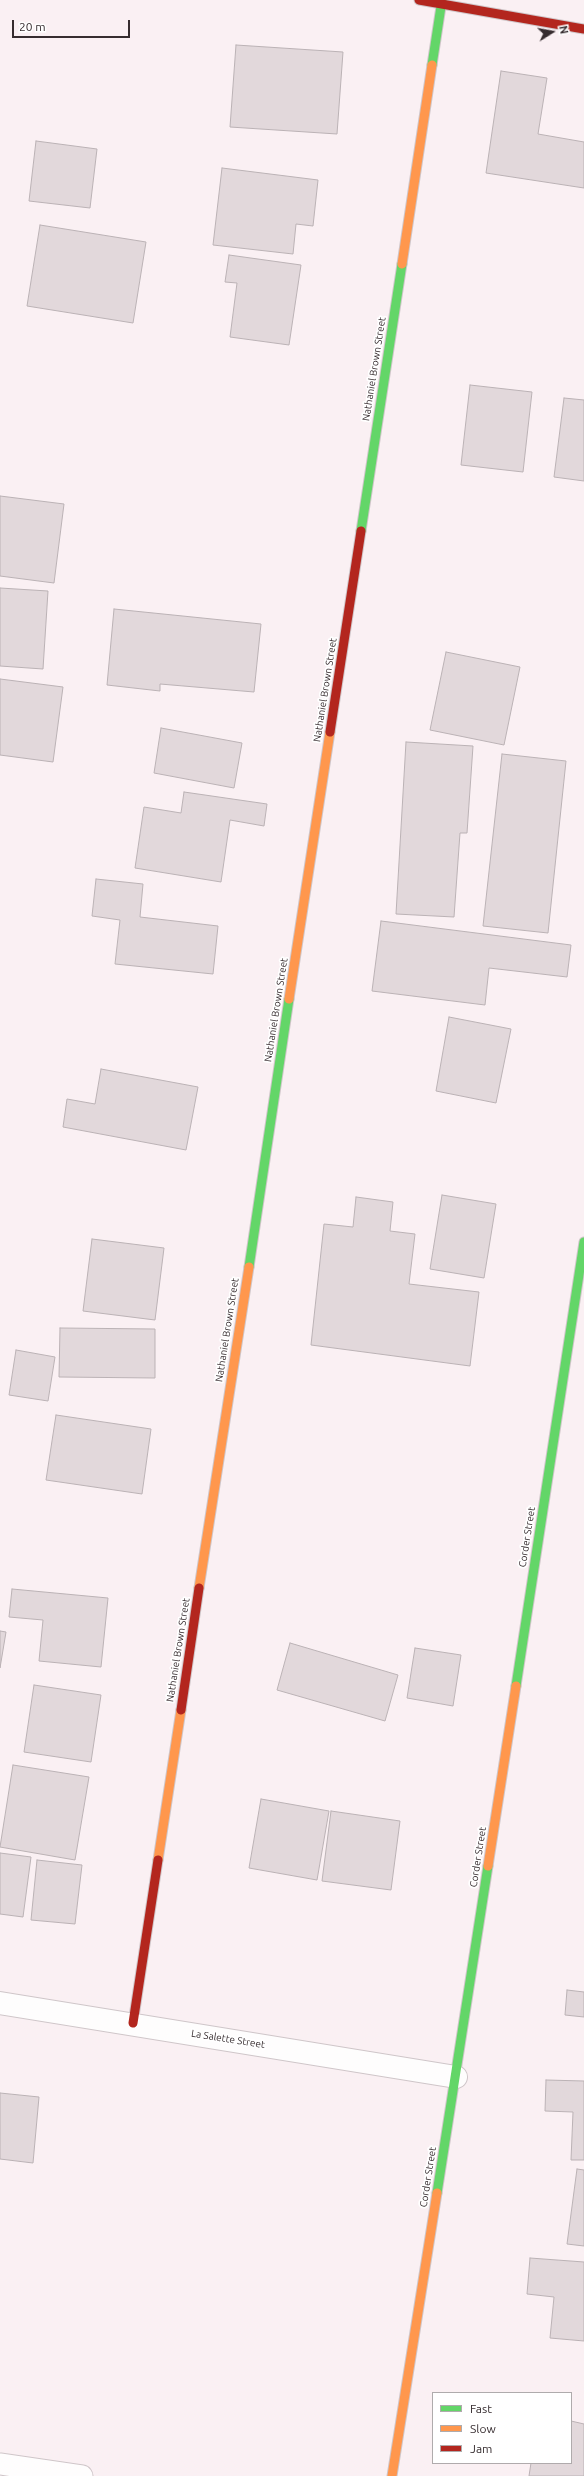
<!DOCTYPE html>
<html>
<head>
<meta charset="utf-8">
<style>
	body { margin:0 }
	#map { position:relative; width:584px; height:2476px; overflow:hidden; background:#faf0f3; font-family:Ubuntu,sans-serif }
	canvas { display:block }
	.legend { position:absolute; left:432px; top:2392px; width:140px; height:72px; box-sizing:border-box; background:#fff; border:1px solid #afabac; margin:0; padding:5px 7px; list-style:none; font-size:12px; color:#362c2f }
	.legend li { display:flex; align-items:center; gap:8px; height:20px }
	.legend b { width:20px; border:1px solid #afabac }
	.north { position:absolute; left:532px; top:12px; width:40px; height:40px; -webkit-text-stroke:3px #fff; paint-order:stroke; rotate:79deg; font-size:11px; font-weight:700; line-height:16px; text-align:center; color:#362c2f }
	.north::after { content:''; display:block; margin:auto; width:14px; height:18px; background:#362c2f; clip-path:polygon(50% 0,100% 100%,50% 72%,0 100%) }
	.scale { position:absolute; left:12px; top:20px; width:118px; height:18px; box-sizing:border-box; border:2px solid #362c2f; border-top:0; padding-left:5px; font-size:12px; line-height:14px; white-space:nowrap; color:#362c2f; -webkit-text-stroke:3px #fff; paint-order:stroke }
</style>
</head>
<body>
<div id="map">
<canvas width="584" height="2476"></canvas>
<ul class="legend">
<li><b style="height:5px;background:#63d668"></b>Fast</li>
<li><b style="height:5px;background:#ff974d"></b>Slow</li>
<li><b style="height:5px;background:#b3261e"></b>Jam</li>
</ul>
<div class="north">N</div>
<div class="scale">20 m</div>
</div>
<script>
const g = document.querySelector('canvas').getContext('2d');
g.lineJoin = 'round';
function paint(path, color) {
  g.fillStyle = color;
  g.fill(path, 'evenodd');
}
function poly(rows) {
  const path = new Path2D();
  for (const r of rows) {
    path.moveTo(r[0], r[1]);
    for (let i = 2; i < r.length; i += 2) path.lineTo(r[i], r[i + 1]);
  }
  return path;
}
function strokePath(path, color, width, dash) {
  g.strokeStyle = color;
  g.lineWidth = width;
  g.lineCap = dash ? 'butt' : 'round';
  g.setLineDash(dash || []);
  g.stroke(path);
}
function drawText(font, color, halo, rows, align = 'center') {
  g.font = font + ' Ubuntu,sans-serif';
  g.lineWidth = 3.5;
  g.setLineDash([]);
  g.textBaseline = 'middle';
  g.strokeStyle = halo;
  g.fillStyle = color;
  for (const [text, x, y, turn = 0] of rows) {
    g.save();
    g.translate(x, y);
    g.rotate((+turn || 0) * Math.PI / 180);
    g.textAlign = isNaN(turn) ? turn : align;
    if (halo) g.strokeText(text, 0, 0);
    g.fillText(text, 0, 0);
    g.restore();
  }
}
const building = poly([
	[236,45,343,52,337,134,230,127,236,45],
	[501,71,547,78,538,134,584,142,584,188,486,173,501,71],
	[36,141,97,149,90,208,29,201,36,141],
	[222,168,318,180,313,226,296,224,293,254,213,245,222,168],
	[40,225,146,242,133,323,27,306,40,225],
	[229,255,301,265,289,345,230,337,237,283,225,282,229,255],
	[470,385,532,392,523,472,461,465,470,385],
	[564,398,584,400,584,481,554,477,564,398],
	[0,496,64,504,54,583,0,576,0,496],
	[0,588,48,591,43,669,0,666,0,588],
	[114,609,261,624,254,692,160,684,160,691,107,685,114,609],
	[446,652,520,667,504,745,430,730,446,652],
	[0,679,63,687,53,762,0,755,0,679],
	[161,728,242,743,234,788,154,773,161,728],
	[406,742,473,746,467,833,460,833,454,917,396,914,406,742],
	[502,754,566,761,548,933,483,926,502,754],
	[184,792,267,804,264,826,230,820,221,882,135,868,144,807,181,813,184,792],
	[96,879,143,884,140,917,218,926,213,974,115,964,120,920,92,916,96,879],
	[381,921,571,945,567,977,489,968,485,1005,372,991,381,921],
	[449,1017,511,1029,496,1103,436,1091,449,1017],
	[101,1069,198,1087,186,1150,63,1127,67,1099,95,1104,101,1069],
	[442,1195,496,1204,484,1278,430,1269,442,1195],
	[356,1197,393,1202,390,1231,415,1234,409,1284,479,1292,470,1366,311,1345,324,1224,353,1227,356,1197],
	[92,1239,164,1248,155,1320,83,1311,92,1239],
	[60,1328,155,1329,155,1378,59,1377,60,1328],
	[16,1350,55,1357,48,1401,9,1395,16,1350],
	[56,1415,151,1429,142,1494,46,1480,56,1415],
	[12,1589,108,1598,101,1667,39,1661,43,1620,9,1617,12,1589],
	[0,1631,6,1632,0,1668,0,1631],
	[290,1643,398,1675,385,1721,277,1690,290,1643],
	[415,1648,461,1655,453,1706,407,1698,415,1648],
	[34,1685,101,1695,91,1762,24,1752,34,1685],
	[13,1765,89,1777,75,1860,0,1847,13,1765],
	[261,1799,329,1811,317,1880,249,1868,261,1799],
	[331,1811,400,1821,391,1890,322,1881,331,1811],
	[0,1853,31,1857,23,1917,0,1914,0,1853],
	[37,1860,82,1865,75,1924,31,1920,37,1860],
	[567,1990,584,1992,584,2017,565,2015,567,1990],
	[546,2080,584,2081,584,2160,571,2160,573,2112,545,2111,546,2080],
	[0,2093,39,2097,33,2163,0,2159,0,2093],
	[577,2169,584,2170,584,2246,567,2244,577,2169],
	[530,2258,584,2262,584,2341,550,2338,554,2297,527,2294,530,2258],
	[571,2421,584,2424,584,2476,529,2476,531,2463,571,2463,571,2421]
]);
const lane = poly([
	[0,2464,82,2476]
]);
const street = poly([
	[0,2003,456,2077]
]);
const fast = poly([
	[432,65,442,0],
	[361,531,402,264],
	[249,1267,289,999],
	[516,1686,584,1242],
	[437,2193,488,1866]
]);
const slow = poly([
	[402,264,432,65],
	[289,999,330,732],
	[199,1588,249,1267],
	[158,1860,181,1710],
	[488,1866,516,1686],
	[392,2476,437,2193]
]);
const jam = poly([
	[419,0,584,29],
	[330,732,361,531],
	[181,1710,199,1588],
	[133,2023,158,1860]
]);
const streetNames = [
	["Nathaniel Brown Street",374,369,-81],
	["Nathaniel Brown Street",325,690,-81],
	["Nathaniel Brown Street",276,1010,-81],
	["Nathaniel Brown Street",227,1330,-81],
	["Corder Street",527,1537,-81],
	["Nathaniel Brown Street",178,1650,-81],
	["Corder Street",478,1857,-81],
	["La Salette Street",228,2039,9],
	["Corder Street",428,2177,-81]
];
paint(building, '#e2d8db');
strokePath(building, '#bbb2b5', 1);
strokePath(lane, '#cfc6c9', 23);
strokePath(street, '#cfc6c9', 24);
strokePath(fast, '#cfc6c9', 11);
strokePath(slow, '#cfc6c9', 11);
strokePath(jam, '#cfc6c9', 11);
strokePath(lane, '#fefdfd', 21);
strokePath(street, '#fefdfd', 22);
strokePath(fast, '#63d668', 9);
strokePath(slow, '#ff974d', 9);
strokePath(jam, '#b3261e', 9);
drawText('10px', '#362c2f', '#fff', streetNames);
</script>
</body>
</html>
